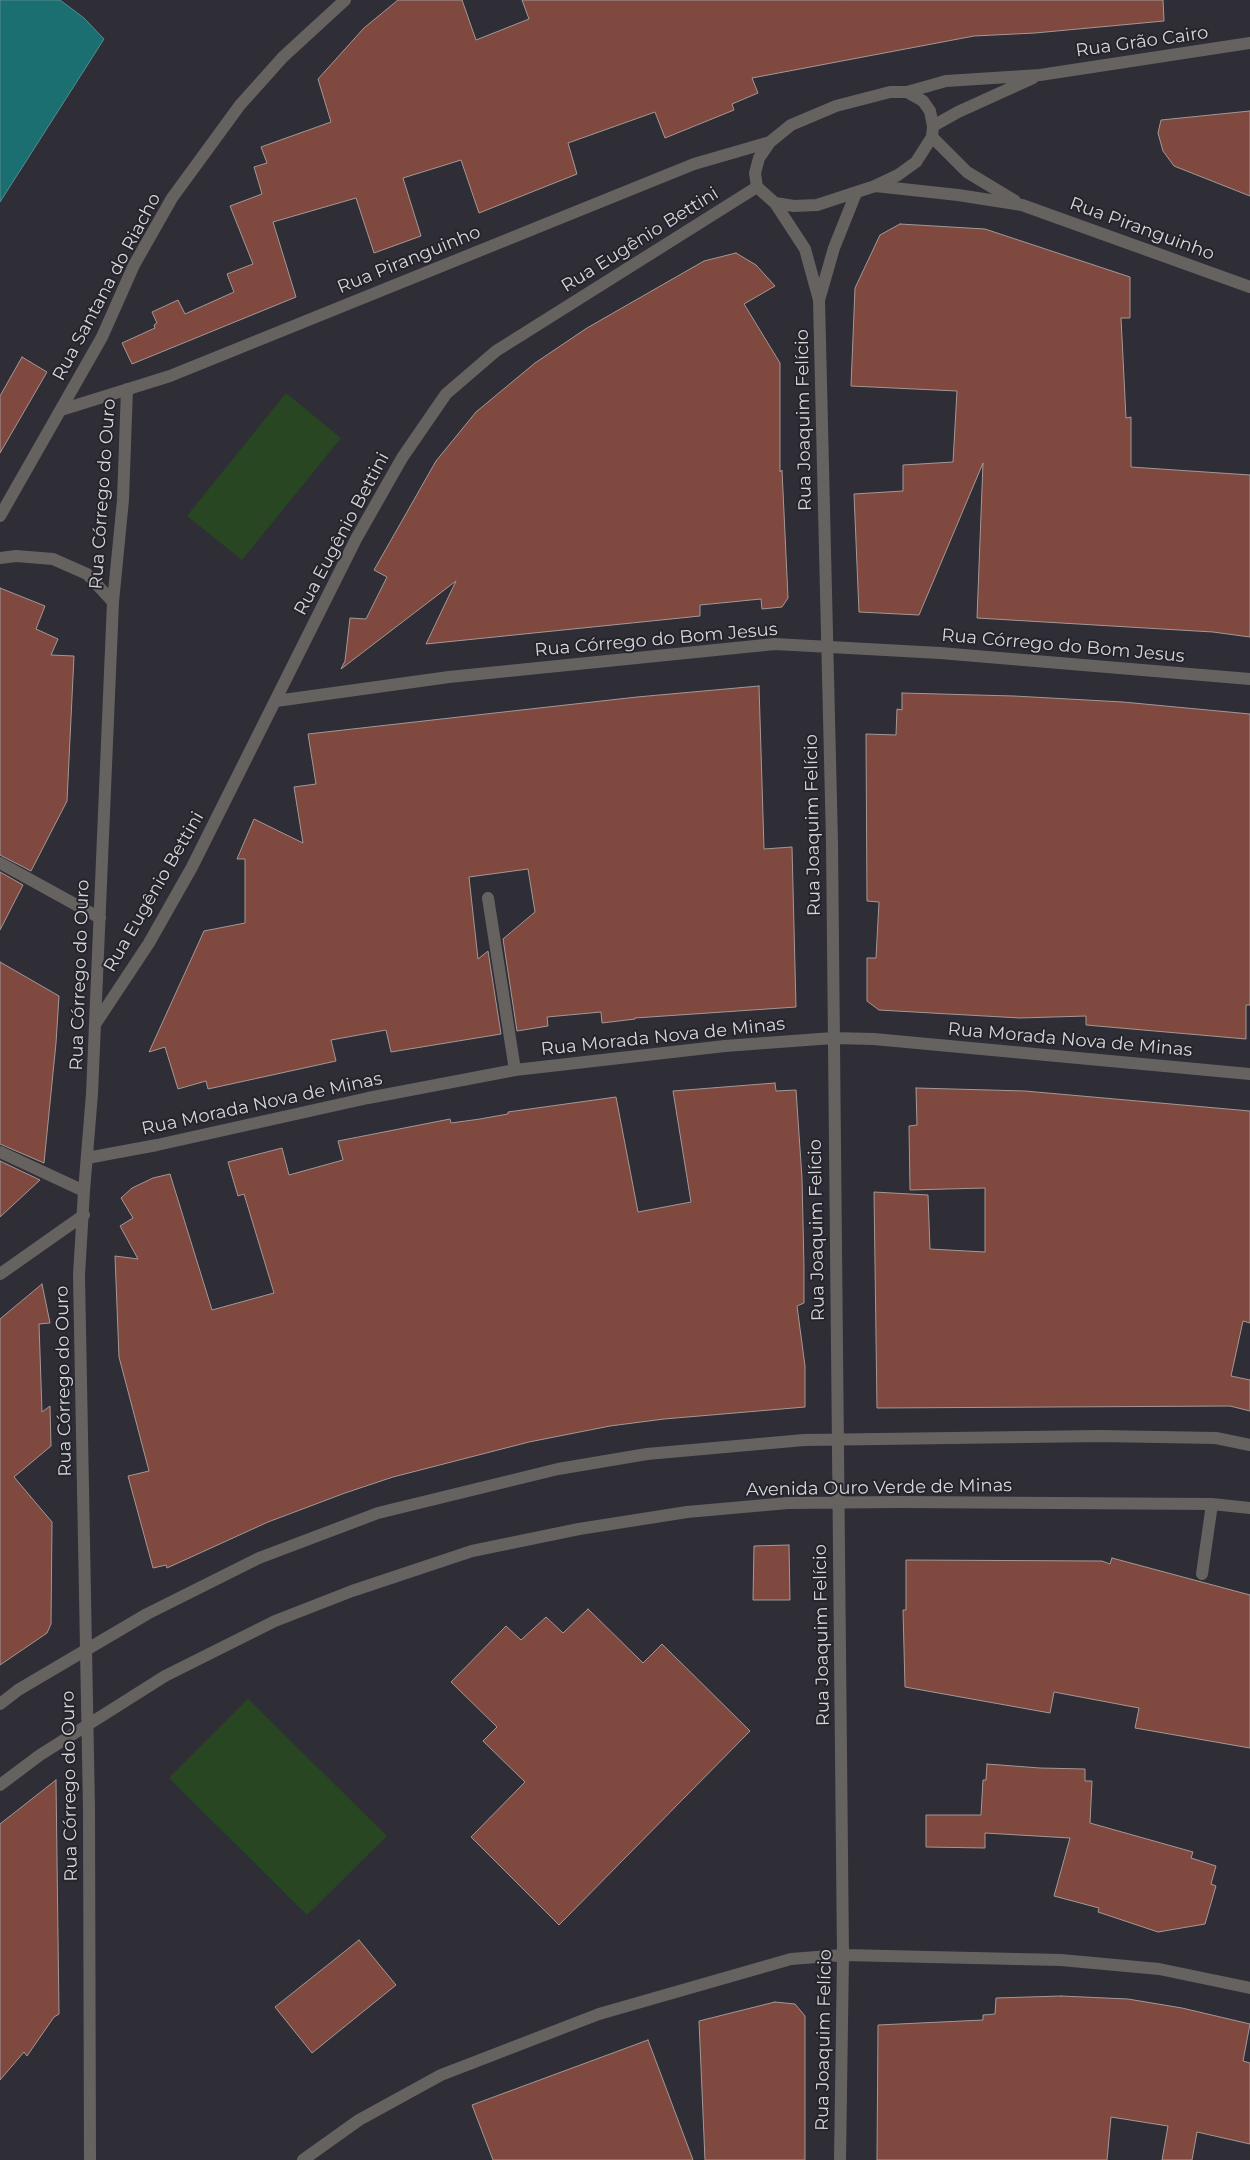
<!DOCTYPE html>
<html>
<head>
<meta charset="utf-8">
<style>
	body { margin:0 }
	canvas { display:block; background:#2f2d35 }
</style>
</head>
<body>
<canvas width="1250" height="2160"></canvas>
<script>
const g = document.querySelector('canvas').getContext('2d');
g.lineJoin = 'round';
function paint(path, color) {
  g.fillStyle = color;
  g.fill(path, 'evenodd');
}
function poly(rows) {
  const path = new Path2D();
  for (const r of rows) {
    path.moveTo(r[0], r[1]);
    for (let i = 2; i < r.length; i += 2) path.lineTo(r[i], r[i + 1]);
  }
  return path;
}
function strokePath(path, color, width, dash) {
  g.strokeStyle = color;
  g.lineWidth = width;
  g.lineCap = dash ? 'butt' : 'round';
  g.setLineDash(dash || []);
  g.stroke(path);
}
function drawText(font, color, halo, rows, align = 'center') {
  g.font = font + ' Montserrat,sans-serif';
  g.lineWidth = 4;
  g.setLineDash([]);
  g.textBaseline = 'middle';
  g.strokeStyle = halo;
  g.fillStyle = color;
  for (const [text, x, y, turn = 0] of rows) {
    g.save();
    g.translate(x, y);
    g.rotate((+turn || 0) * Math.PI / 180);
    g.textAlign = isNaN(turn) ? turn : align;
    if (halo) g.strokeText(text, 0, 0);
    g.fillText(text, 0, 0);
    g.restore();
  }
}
const green = poly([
	[286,393,341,438,242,560,187,516],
	[248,1699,387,1836,307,1915,169,1778]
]);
const water = poly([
	[0,0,60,0,84,18,104,39,0,202,0,0]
]);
const building = poly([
	[398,0,462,0,476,40,529,19,522,0,1163,0,1164,21,1035,33,974,36,752,78,758,93,732,104,734,110,665,138,655,112,568,143,577,174,479,213,461,160,403,178,421,236,374,253,356,198,273,222,296,297,132,364,122,343,155,328,154,325,157,323,152,312,178,300,185,314,234,292,227,274,253,264,230,206,262,194,254,167,267,163,261,147,331,122,318,79,364,28,398,0],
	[1250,111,1250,196,1174,166,1163,151,1158,133,1161,120,1250,111],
	[900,224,985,229,1130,277,1130,318,1121,318,1126,418,1131,417,1131,467,1250,475,1250,637,1213,632,977,618,983,463,919,615,859,612,854,494,903,491,903,465,953,462,957,391,851,386,855,288,880,235,900,224],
	[736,253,756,265,775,286,744,304,780,363,780,472,782,470,788,598,782,607,762,609,761,599,700,605,700,616,426,644,456,581,341,669,345,661,350,618,366,619,387,577,374,570,436,461,476,412,535,363,587,328,704,261,736,253],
	[22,357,47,372,0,453,0,396,22,357],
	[0,588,45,606,36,629,58,639,51,655,74,656,67,801,31,871,0,855,0,588],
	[759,686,764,849,792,847,796,1007,635,1018,635,1019,602,1023,601,1012,547,1017,548,1026,517,1031,503,939,535,912,528,869,469,877,478,959,488,951,501,1034,391,1052,386,1030,331,1040,336,1061,208,1089,206,1081,178,1089,165,1047,149,1052,204,931,245,923,245,859,237,859,254,819,303,843,294,787,316,784,308,734,637,697,759,686],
	[902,693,1014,696,1123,702,1250,714,1250,1005,1246,1005,1246,1039,1086,1025,1086,1016,1020,1018,879,1010,867,1001,867,958,876,958,879,902,867,901,866,734,896,735,897,709,902,710,902,693],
	[0,872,23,885,0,930,0,872],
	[0,962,59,996,56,1043,44,1163,0,1144,0,962],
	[775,1083,776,1091,796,1090,802,1178,804,1268,804,1303,797,1306,805,1366,805,1407,664,1419,610,1426,529,1442,393,1477,345,1493,268,1522,167,1568,166,1565,153,1568,128,1476,149,1471,119,1357,115,1256,138,1259,120,1226,133,1218,121,1198,132,1188,153,1178,170,1174,212,1310,274,1293,244,1194,238,1196,228,1162,282,1148,289,1175,343,1160,338,1141,450,1119,451,1123,480,1119,508,1114,508,1112,616,1097,638,1212,691,1202,673,1091,775,1083],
	[916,1088,1025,1091,1250,1111,1250,1323,1243,1321,1231,1376,1250,1380,1250,1411,1230,1406,877,1408,874,1192,928,1195,930,1249,985,1252,985,1188,910,1190,909,1126,917,1125,916,1088],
	[0,1161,40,1180,0,1217,0,1161],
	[42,1284,50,1323,39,1324,42,1412,50,1406,51,1446,14,1477,52,1522,51,1624,47,1633,0,1665,0,1319,42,1284],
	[789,1545,790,1600,753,1600,754,1546,789,1545],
	[1112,1558,1250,1595,1250,1748,1135,1728,1139,1708,1054,1692,1050,1713,905,1687,903,1610,906,1610,906,1560,1102,1561,1110,1564,1112,1558],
	[588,1609,643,1663,662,1644,750,1731,559,1925,471,1837,525,1782,483,1741,497,1727,451,1682,506,1626,521,1640,546,1617,563,1633,588,1609],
	[987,1764,1040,1768,1085,1769,1085,1781,1092,1781,1090,1823,1193,1852,1191,1858,1216,1866,1211,1884,1216,1886,1205,1924,1158,1932,1098,1912,1099,1908,1054,1896,1070,1838,985,1833,985,1848,926,1847,926,1815,981,1815,983,1780,986,1780,987,1764],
	[56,1780,59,2014,54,2017,27,2056,24,2052,0,2080,0,1824,56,1780],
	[359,1940,396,1985,312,2053,275,2007,359,1940],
	[1061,1996,1128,1999,1182,2008,1250,2024,1243,2061,1250,2063,1250,2144,1197,2132,1192,2160,1162,2160,1168,2126,1111,2117,1107,2160,877,2160,878,2025,983,2020,983,2015,995,2014,996,1998,1061,1996],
	[775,2002,795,2004,805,2016,805,2160,705,2160,699,2021,775,2002],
	[648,2040,693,2160,493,2160,472,2105,648,2040]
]);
const minor = poly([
	[890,92,907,92,923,101,930,111,933,126,932,137,916,162,898,175,875,186,817,205,794,206,775,203,757,187,755,173,759,158,770,142,791,125,836,106,890,92],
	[907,92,946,81,1040,75,1250,43],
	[933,126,958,112,1033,78],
	[932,137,967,172,1015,201],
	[875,186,958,195,1022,205,1250,287],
	[775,203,805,249,819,300,832,842,843,1955,840,2160],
	[819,300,834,248,856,193],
	[61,410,170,376,694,164,770,142],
	[0,516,102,337,134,265,172,198,240,105,283,57,345,0],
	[0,558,16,556,53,559,87,574,113,602],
	[276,701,449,677,775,644,940,653,1250,679],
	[0,863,100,918],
	[488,898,515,1070],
	[96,1023,149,943,192,867,356,539,402,458,446,394,496,351,757,187],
	[0,1152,84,1191],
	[87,1158,157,1145,368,1098,515,1070,725,1046,833,1038,874,1039,1250,1074],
	[0,1274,84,1215],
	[1202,1574,1212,1504],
	[0,1704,18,1690,147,1614,259,1558,378,1513,558,1469,647,1454,804,1440,1100,1436,1216,1438,1250,1445],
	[0,1785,40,1755,165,1676,275,1621,352,1591,472,1551,579,1529,687,1512,788,1503,899,1502,1212,1504,1250,1508],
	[90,2160,89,1809,79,1275,84,1191,92,1094,113,602,123,500,127,389],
	[303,2160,359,2120,441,2075,599,2014,791,1959,843,1955,1061,1960,1159,1969,1250,1988]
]);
const streetNames = [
	["Rua Grão Cairo",1142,42,-8],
	["Rua Piranguinho",1142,229,20],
	["Rua Eugênio Bettini",640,240,-32],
	["Rua Piranguinho",409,260,-22],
	["Rua Santana do Riacho",107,287,-62],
	["Rua Joaquim Felício",804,420,-91],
	["Rua Córrego do Ouro",103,494,-86],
	["Rua Eugênio Bettini",342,534,-62],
	["Rua Córrego do Bom Jesus",656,640,-5],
	["Rua Córrego do Bom Jesus",1063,646,5],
	["Rua Joaquim Felício",813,825,-91],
	["Rua Eugênio Bettini",154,892,-60],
	["Rua Córrego do Ouro",80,975,-88],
	["Rua Morada Nova de Minas",663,1037,-6],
	["Rua Morada Nova de Minas",1070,1040,5],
	["Rua Morada Nova de Minas",262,1104,-12],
	["Rua Joaquim Felício",817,1230,-91],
	["Rua Córrego do Ouro",64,1381,-91],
	["Avenida Ouro Verde de Minas",879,1488,-1],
	["Rua Joaquim Felício",822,1635,-91],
	["Rua Córrego do Ouro",70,1786,-91],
	["Rua Joaquim Felício",824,2040,-89]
];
paint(green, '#274621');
paint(water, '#1c6f70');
strokePath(water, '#548e90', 1);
paint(building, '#7f4940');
strokePath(building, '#a39896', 1);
strokePath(minor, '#666260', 12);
drawText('18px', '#d7d6db', '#25242b', streetNames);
</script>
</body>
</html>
